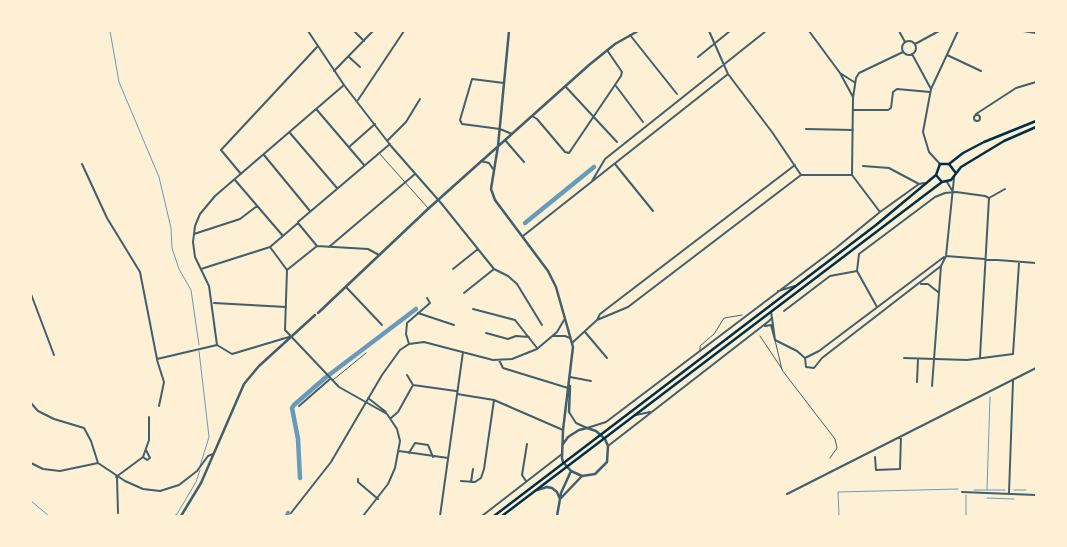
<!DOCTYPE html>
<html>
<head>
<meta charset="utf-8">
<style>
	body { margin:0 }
	#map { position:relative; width:1067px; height:547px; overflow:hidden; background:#fdf0d5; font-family:"DejaVu Sans",sans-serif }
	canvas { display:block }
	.frame { position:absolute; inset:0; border:32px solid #fdf0d5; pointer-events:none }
</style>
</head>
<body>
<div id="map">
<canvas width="1067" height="547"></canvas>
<div class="frame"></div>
</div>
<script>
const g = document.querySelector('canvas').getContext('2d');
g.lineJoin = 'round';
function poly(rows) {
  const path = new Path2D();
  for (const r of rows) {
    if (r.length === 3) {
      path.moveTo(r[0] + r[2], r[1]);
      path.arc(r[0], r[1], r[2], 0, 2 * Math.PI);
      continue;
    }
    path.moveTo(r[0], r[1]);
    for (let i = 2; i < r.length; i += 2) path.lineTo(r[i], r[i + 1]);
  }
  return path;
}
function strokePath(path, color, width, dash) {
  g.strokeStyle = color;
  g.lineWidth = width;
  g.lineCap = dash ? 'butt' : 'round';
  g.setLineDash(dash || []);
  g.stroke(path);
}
const stream = poly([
	[110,31,119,82,159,177,171,228,172,248,179,269,191,290,199,345],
	[199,351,209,437,200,466],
	[974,490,1005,490],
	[987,490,990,397],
	[1014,490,1026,490],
	[987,498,1014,499],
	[31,501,49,516],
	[174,516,177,514,196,482,200,470],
	[839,516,838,492,958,489],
	[966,516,966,495]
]);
const canal = poly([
	[525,223,594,167],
	[300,478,298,439,292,408,294,405,325,378,416,309],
	[287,516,288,513]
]);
const service = poly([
	[760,336,782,369],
	[775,340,782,370,835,439,837,448,830,458],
	[700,350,700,346,714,334,724,318,742,315],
	[333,380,366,353]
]);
const pedestrian = poly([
	[379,153,428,208]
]);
const minor = poly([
	[308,31,344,85,391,146,441,203,494,269,508,276,517,284,542,325],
	[354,31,364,41],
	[709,31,728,74,772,132,801,175],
	[809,31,840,73,853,97],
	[899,31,905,42],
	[1023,31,1036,33],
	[630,35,677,94],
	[909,48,7],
	[915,44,939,31],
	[912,54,931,89],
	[947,55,981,71],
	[349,57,360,67],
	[698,57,730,31],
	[334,71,373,31],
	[840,73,854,82],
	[504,83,472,79,460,120,462,124,500,129,512,134],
	[565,86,617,142],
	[616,86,643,122],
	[358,100,404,31],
	[317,110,364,165],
	[854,110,888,110,891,108,893,92,897,89,930,92],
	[976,114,1016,88,1036,82],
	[977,118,3],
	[532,116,537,119,565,152,569,153,621,76,622,72,607,50],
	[806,129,853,130],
	[290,133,337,188],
	[388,140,406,122,420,99],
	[505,140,524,162],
	[349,147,375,124],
	[264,155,310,211],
	[481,161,489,163,493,169],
	[82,164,107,218,140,272,157,359,217,345,232,354,289,337],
	[615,164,653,211],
	[940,164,929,152,923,132,931,89,958,31],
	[863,166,889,168,919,184],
	[241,174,221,150,317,47],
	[801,175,852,175,880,212],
	[852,175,853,98,856,78,859,73,903,52],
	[235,180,283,236],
	[592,181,605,159,766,31],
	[947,182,953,192],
	[1036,185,1036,201],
	[989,198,1005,189],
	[298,222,390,144],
	[298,223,317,246,287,270,270,247,298,223],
	[194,234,240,219,257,206],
	[523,236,728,74],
	[317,246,368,249,379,255],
	[329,247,415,174],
	[946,256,1036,263],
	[201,269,270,247],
	[453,269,478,249],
	[287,270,285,330,339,387,387,414,397,429,400,441,395,468,388,484,363,516],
	[921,284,928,284,938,292],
	[346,287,382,325],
	[778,291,795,286],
	[464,293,494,269],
	[31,294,54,355],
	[214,303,286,307],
	[877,307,857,271,859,254,935,197,945,193,956,192,985,196,989,198],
	[473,309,515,320,537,348],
	[784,311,830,276,857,271],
	[418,313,454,325],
	[772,318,775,340,797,351,805,358],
	[597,320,600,314,613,304,795,165],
	[765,326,771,325,775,340],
	[585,332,607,358],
	[486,333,508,339,516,336,529,337],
	[553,336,565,336,570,338],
	[572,343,597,320,628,307,801,175],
	[409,344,406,334,407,323,430,303,427,298],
	[217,345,209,286,195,257,193,242,195,226,200,214,215,196,344,85],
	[980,357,989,198],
	[805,358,806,367,814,368,822,358,941,266],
	[805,358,819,351,944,257],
	[904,358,967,360,1013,354,1019,263],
	[157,360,164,382,159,406],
	[499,360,503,368,568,388],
	[407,375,413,385,456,391],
	[570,377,591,381],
	[917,382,918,359],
	[932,386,941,266,946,256,954,178],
	[457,394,494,400,563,430],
	[368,398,386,412],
	[31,403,38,411,54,419,84,428,91,441,98,463],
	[299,406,330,379],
	[569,412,576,423,587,428,606,422,836,248,880,212,919,184,924,183],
	[636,415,650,412],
	[391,418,398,412,413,385],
	[608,446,769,321,772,318,771,312],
	[399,451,448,458],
	[409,453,415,443,428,445,433,457],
	[143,457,147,460,150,458,146,450],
	[875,457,876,470,900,469,901,436],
	[31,463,43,469,60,471,98,463,125,481,143,489,160,491,179,485,197,471,208,456,213,454],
	[116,477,143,457,149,440,149,417],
	[117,478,118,513],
	[358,479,358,482,378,499],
	[461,481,475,482,481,478,484,469,494,400],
	[526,481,522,475,527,444],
	[471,482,473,469],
	[962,492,1036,495],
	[1009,493,1013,381],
	[787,494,1036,368],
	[291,513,331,462,382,375,400,350,409,344,424,342,493,360,512,359,537,349,557,332,564,320],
	[440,516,463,352],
	[482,516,562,454]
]);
const tertiary = poly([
	[509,31,498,146,491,189,495,200,548,271,556,287,573,347,563,430,562,458,563,462,571,471,582,476,595,474,607,462,608,446,605,439,596,431,587,428,579,430,568,437,563,444],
	[318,313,429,208,589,65,615,44,638,31],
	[569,412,570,386],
	[537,490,547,487,552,488,557,492,560,499],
	[561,498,582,476],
	[181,516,201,483,244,384,259,366,315,315],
	[557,516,561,493,571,471]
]);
const secondary = poly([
	[949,164,955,172],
	[936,175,942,182],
	[494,516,876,225,936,175,940,164,949,164,963,153,984,142,1036,121],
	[502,516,942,182,951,180,961,167,1004,141,1036,127]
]);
strokePath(stream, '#669bbc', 1);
strokePath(canal, '#669bbc', 4.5);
strokePath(service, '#3f606c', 1);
strokePath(pedestrian, '#3f606c', 1);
strokePath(minor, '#3f606c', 2);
strokePath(tertiary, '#3f606c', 2.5);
strokePath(secondary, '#003049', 2.5);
</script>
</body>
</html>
